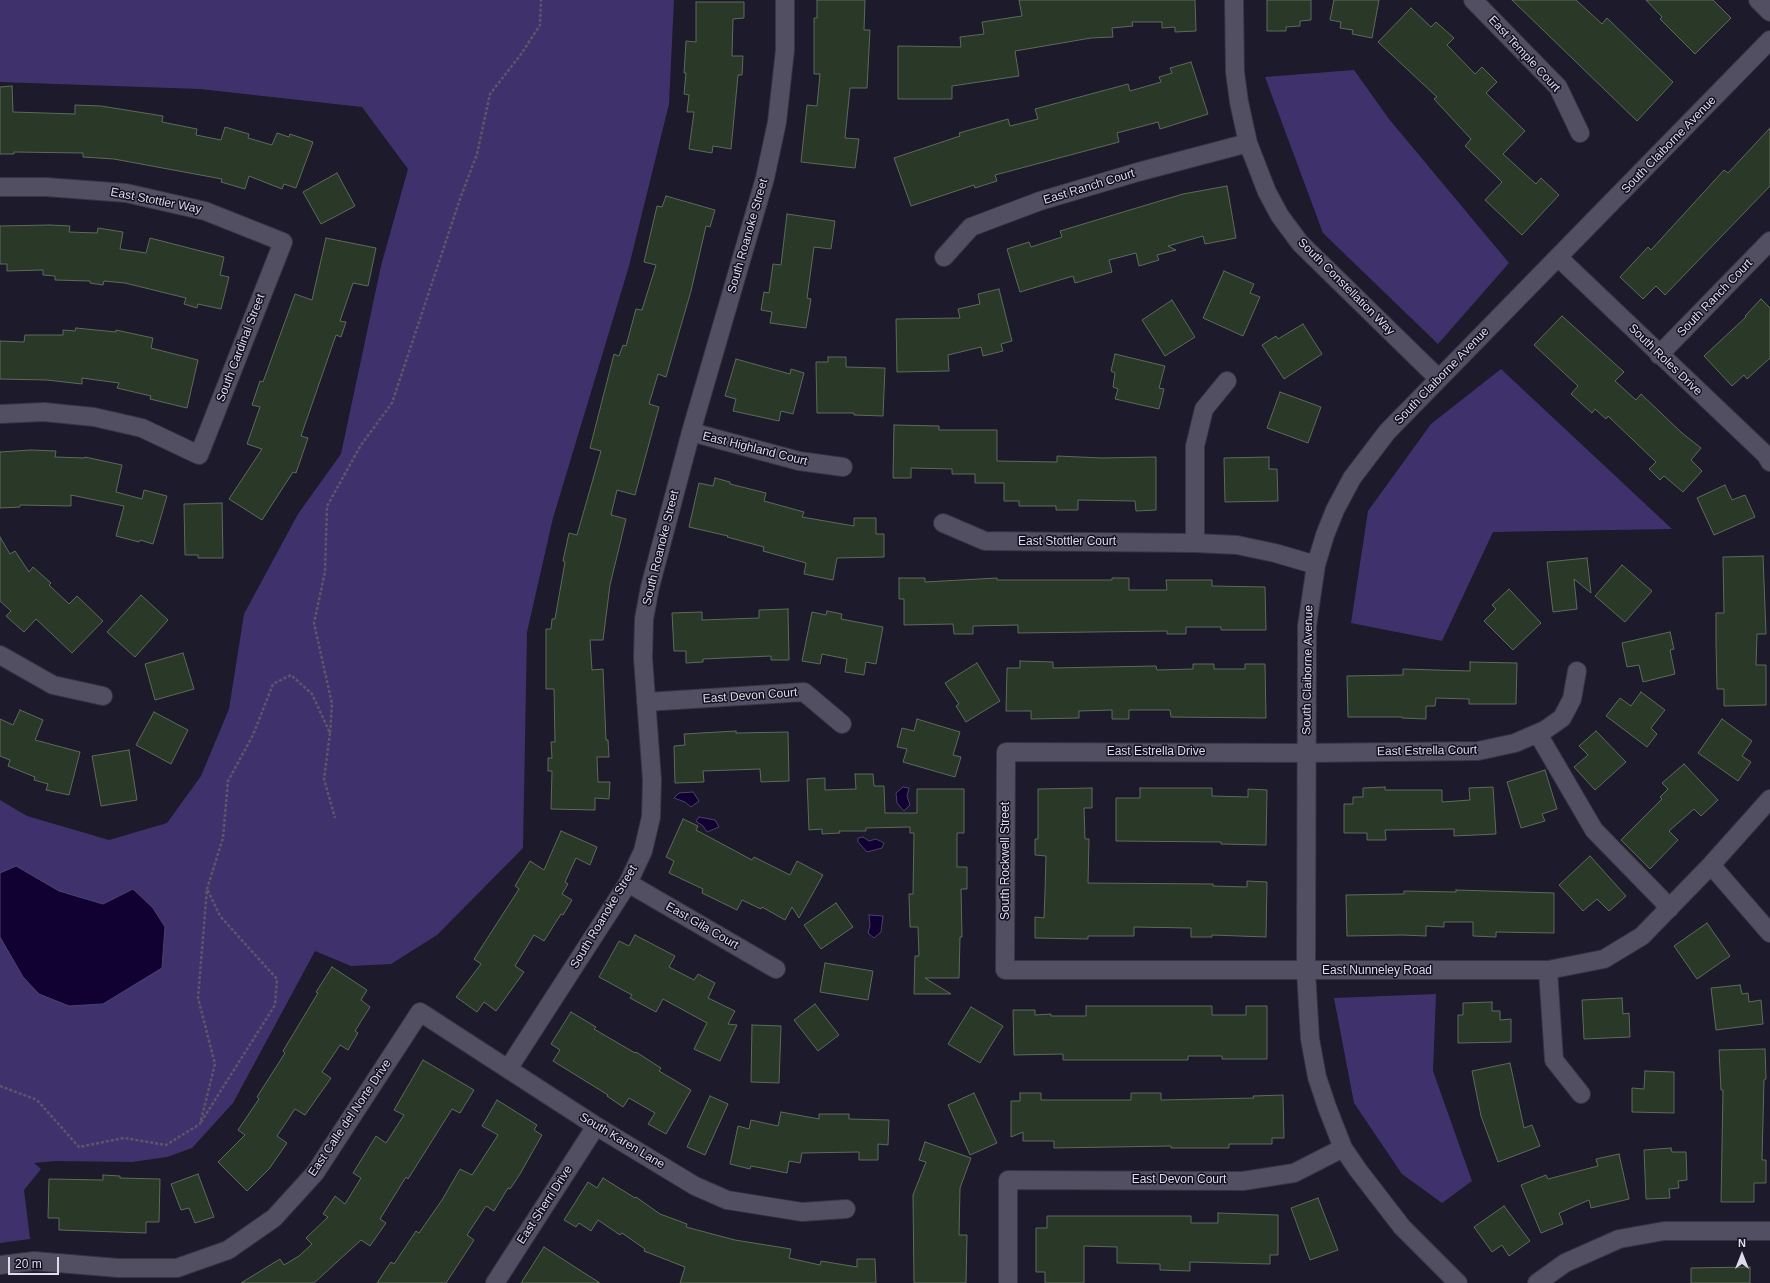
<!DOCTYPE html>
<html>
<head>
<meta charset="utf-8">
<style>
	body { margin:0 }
	#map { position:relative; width:1770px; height:1283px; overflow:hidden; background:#1d1a2c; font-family:Helvetica,sans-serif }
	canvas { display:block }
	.north { position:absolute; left:1722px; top:1235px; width:40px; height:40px; -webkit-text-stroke:3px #141122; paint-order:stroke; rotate:0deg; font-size:11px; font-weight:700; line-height:16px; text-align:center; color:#dddce8 }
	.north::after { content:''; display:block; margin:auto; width:14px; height:18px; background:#dddce8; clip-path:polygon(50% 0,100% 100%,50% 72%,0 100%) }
	.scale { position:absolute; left:8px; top:1257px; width:51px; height:18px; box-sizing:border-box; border:2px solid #dddce8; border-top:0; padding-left:5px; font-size:12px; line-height:14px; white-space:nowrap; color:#dddce8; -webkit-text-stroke:3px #141122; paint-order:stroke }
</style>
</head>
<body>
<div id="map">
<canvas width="1770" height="1283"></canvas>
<div class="north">N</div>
<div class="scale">20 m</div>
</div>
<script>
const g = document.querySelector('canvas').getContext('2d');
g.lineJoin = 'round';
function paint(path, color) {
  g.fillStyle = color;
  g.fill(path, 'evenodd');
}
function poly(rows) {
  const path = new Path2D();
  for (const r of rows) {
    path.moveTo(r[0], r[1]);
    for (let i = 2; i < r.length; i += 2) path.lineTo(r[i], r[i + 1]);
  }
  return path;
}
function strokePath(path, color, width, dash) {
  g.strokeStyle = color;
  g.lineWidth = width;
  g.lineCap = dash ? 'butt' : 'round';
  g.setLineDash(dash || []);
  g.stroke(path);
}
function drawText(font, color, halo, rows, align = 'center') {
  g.font = font + ' Helvetica,sans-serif';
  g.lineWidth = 3;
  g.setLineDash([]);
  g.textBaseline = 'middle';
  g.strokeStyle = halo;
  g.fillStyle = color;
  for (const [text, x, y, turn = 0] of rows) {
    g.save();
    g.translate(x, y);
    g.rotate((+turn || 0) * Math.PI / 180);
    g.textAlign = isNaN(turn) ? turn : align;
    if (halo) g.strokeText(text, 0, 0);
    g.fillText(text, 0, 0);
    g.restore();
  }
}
const green = poly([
	[0,0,674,0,669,104,629,266,553,518,527,632,523,848,437,935,391,964,351,966,315,951,233,1103,192,1148,167,1157,132,1162,55,1161,34,1163,41,1169,24,1190,30,1239,0,1243,0,800,27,816,109,840,167,823,201,776,229,709,244,614,298,514,341,454,381,266,408,169,362,107,200,89,0,82],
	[1354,70,1389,119,1509,263,1438,344,1323,233,1265,77],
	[1501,369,1672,529,1493,532,1442,641,1351,623,1368,511,1431,424],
	[1436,994,1433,1071,1472,1181,1442,1203,1402,1174,1354,1103,1334,998]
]);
const water = poly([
	[903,787,909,788,907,796,910,805,904,811,897,803,896,793,903,787],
	[693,792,699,801,691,807,685,802,674,798,679,793,693,792],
	[699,817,715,820,719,827,707,832,703,826,696,821,699,817],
	[863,837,869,841,876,839,884,843,882,848,867,852,858,842,858,838,863,837],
	[16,866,59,891,103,904,133,889,153,908,165,927,162,968,103,1004,69,1006,39,994,23,977,0,937,0,873,16,866],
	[869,915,883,916,881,932,874,938,868,933,870,926,869,915]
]);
const building = poly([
	[817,0,865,0,864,30,870,30,867,88,850,88,845,138,859,139,855,168,801,162,807,105,817,106,820,74,814,74,814,18,817,18,817,0],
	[1019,0,1195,0,1196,31,1175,32,1175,27,1162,28,1162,22,1132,22,1133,26,1112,28,1113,37,1091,38,1015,51,1019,76,952,86,952,99,898,99,898,46,961,47,960,37,984,34,982,22,1022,16,1019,0],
	[1267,0,1311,0,1311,20,1300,21,1300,26,1286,27,1286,31,1267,31,1267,0],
	[1334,0,1379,0,1372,38,1352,34,1353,30,1340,28,1341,22,1330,20,1334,0],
	[1512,0,1576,0,1602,24,1607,18,1673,82,1637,121,1512,0],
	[1646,0,1713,0,1731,18,1695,54,1660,19,1662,17,1646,0],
	[696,2,744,2,744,18,733,19,732,56,743,56,742,75,738,75,731,149,713,146,712,153,689,149,694,112,687,112,689,95,684,94,686,73,684,73,686,41,696,42,696,2],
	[1411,8,1431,27,1436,22,1454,38,1447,45,1475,74,1482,67,1497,82,1486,93,1525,131,1503,154,1536,184,1541,178,1559,195,1522,235,1485,200,1502,182,1465,146,1471,139,1434,99,1437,97,1378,42,1411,8],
	[1191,62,1208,114,1160,129,1158,122,1117,133,1119,142,995,175,997,181,975,188,974,185,911,206,894,158,960,136,959,133,1008,119,1010,126,1038,119,1035,109,1128,84,1130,91,1161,82,1159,77,1172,73,1170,68,1191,62],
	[12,86,13,112,75,114,75,105,101,106,163,116,162,122,197,129,196,135,221,140,225,127,249,134,248,138,272,145,277,133,289,137,290,134,313,142,296,188,284,184,282,189,249,176,245,189,221,182,222,179,114,159,83,157,83,153,14,152,14,154,0,154,0,87,12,86],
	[1770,128,1770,186,1665,295,1656,286,1643,299,1620,277,1648,247,1651,250,1724,170,1728,173,1770,128],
	[337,173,355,206,321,224,303,192,337,173],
	[1227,186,1236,238,1205,244,1203,236,1168,246,1176,250,1157,255,1159,260,1139,266,1136,253,1109,260,1112,272,1075,283,1073,276,1020,292,1007,249,1029,242,1031,247,1062,237,1060,231,1183,194,1227,186],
	[666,196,715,210,710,227,706,226,691,291,666,377,658,374,649,404,659,407,635,495,617,490,611,515,626,519,610,585,603,640,590,640,592,670,603,669,606,740,608,740,609,757,597,757,598,782,610,782,609,799,595,798,595,810,551,809,552,771,548,771,548,758,552,758,551,742,555,742,554,689,546,689,546,629,551,629,552,619,555,619,565,562,563,561,569,533,577,535,601,451,590,448,614,354,619,356,623,345,626,346,636,309,642,310,656,265,644,262,657,206,662,207,666,196],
	[787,214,835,221,831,249,814,247,807,298,811,299,806,328,770,323,772,312,761,310,764,292,769,293,773,264,781,265,787,214],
	[50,225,70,226,69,232,97,233,98,228,123,232,120,249,146,253,150,238,224,257,220,275,229,277,221,309,198,304,197,308,184,304,186,298,125,283,104,281,103,285,90,283,90,281,55,280,55,276,43,275,43,270,7,271,7,264,0,264,0,226,50,225],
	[326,238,376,248,368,286,353,283,340,321,346,322,341,337,336,335,301,436,308,438,296,473,293,472,262,520,229,499,262,449,247,444,260,407,252,405,260,381,263,382,295,294,312,300,326,238],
	[1224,271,1254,284,1250,293,1260,297,1243,336,1203,318,1224,271],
	[999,289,1012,341,1001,344,1003,351,983,356,981,347,948,355,949,371,897,372,896,319,960,318,958,309,980,304,978,294,999,289],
	[1761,299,1770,308,1770,358,1747,379,1744,375,1732,386,1704,356,1746,317,1745,316,1761,299],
	[1172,300,1195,337,1165,356,1142,320,1172,300],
	[1562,316,1624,372,1615,381,1636,400,1641,394,1682,433,1701,448,1691,460,1702,471,1683,492,1664,476,1660,480,1649,469,1656,462,1608,416,1606,419,1595,409,1592,413,1571,394,1578,386,1534,345,1562,316],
	[1303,324,1322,354,1284,379,1262,345,1276,336,1278,339,1303,324],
	[76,328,116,332,116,330,153,338,151,348,198,360,187,408,150,399,151,396,117,388,119,383,82,378,82,384,47,380,0,379,0,341,24,342,25,335,63,335,63,330,75,331,76,328],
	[1115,354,1165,366,1159,388,1164,389,1159,409,1115,399,1118,389,1113,387,1115,373,1111,371,1115,354],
	[828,357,846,357,846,367,885,368,883,416,854,415,854,413,817,413,816,362,828,362,828,357],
	[736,359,790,374,791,369,804,373,793,414,781,411,779,421,733,411,736,399,725,396,736,359],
	[1280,392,1321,407,1308,443,1267,428,1280,392],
	[894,425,939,426,939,430,997,430,997,461,1057,462,1057,456,1102,458,1156,457,1156,510,1136,511,1135,501,1078,500,1078,510,1056,510,1056,506,1019,506,1019,501,1004,501,1004,483,975,483,975,474,952,474,952,469,911,468,911,478,893,478,894,425],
	[31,450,56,451,55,457,85,458,85,457,122,465,116,492,142,499,144,490,167,496,153,544,140,540,139,542,116,536,124,506,71,495,71,506,20,505,20,507,0,508,0,452,31,450],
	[1269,457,1269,469,1277,469,1278,501,1225,502,1224,458,1269,457],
	[715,478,730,482,730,484,766,493,764,501,804,512,802,517,854,526,854,518,876,518,876,534,884,534,884,557,837,558,833,580,804,574,806,563,763,551,764,547,727,537,728,536,689,527,699,483,713,486,715,478],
	[1725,485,1732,500,1745,495,1755,517,1714,535,1697,498,1725,485],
	[222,503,223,558,198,558,198,555,185,555,184,504,222,503],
	[0,537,10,554,15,551,29,572,33,567,51,583,49,585,69,604,77,596,103,621,72,653,36,619,24,632,6,616,11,611,0,601,0,537],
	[1763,556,1766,634,1757,634,1756,665,1766,665,1766,705,1724,706,1724,689,1717,689,1716,642,1716,613,1724,613,1723,557,1763,556],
	[1587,558,1591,593,1574,579,1577,609,1553,612,1547,562,1587,558],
	[1622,565,1652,591,1625,622,1595,596,1622,565],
	[899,578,925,578,925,582,997,578,997,580,1112,580,1112,578,1129,578,1129,590,1167,590,1166,580,1212,580,1212,586,1265,587,1266,630,1221,630,1221,627,1186,627,1186,634,1167,634,1167,631,1018,633,1018,625,973,626,973,634,954,634,953,624,904,625,904,599,899,599,899,578],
	[1509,589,1541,623,1513,650,1484,621,1496,609,1492,605,1509,589],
	[141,595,168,620,135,657,107,632,141,595],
	[788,609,789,660,771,660,771,656,703,659,703,662,686,663,686,651,674,651,672,613,702,612,702,620,759,618,759,610,788,609],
	[827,611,842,614,841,619,883,627,876,664,866,662,864,675,845,672,847,659,822,654,820,664,802,661,812,612,826,615,827,611],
	[1670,632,1674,649,1670,650,1675,674,1643,682,1639,665,1627,667,1622,643,1670,632],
	[183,653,194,689,155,700,145,664,183,653],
	[1020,661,1053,662,1053,668,1156,666,1157,670,1193,669,1193,664,1214,664,1214,669,1245,669,1245,664,1265,664,1266,718,1171,717,1170,710,1129,710,1129,719,1112,719,1112,710,1079,711,1079,718,1031,719,1031,711,1006,711,1007,668,1020,668,1020,661],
	[1470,662,1517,663,1516,704,1469,704,1469,699,1436,698,1435,706,1426,706,1426,719,1402,718,1402,717,1348,717,1347,676,1403,675,1403,669,1470,671,1470,662],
	[977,663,1000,701,966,722,956,706,959,704,945,683,977,663],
	[1641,692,1665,710,1651,728,1657,734,1647,747,1606,716,1620,698,1631,706,1641,692],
	[20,710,43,720,35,740,80,752,69,795,46,790,48,784,34,780,35,777,8,766,10,760,0,756,0,719,13,725,20,710],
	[154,712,188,730,171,764,136,745,154,712],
	[917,719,960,732,953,755,961,757,955,777,903,762,907,749,897,747,902,728,914,731,917,719],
	[1722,719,1752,741,1742,756,1751,762,1738,781,1698,753,1722,719],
	[736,731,736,733,788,732,789,781,761,782,760,769,703,771,704,782,675,783,674,746,685,745,684,734,736,731],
	[1596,731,1626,762,1595,790,1574,767,1588,755,1579,746,1596,731],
	[129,750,137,800,101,806,92,756,129,750],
	[1684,764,1718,800,1701,816,1694,809,1669,831,1678,840,1650,869,1621,840,1662,799,1660,797,1668,789,1662,783,1684,764],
	[1545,770,1557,809,1542,814,1545,821,1521,828,1507,782,1545,770],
	[855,774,873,774,874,786,884,786,885,813,917,813,917,789,964,789,964,833,957,833,957,867,967,867,967,889,961,889,962,937,960,937,959,978,925,978,951,994,914,994,915,956,919,956,918,927,910,927,909,894,913,894,914,833,910,833,910,827,866,828,866,831,839,831,840,833,822,834,822,829,809,830,807,779,825,778,825,790,856,789,855,774],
	[1385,787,1385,790,1442,790,1442,802,1470,800,1469,788,1493,787,1496,834,1454,836,1454,829,1385,830,1386,840,1367,840,1367,833,1344,833,1344,804,1353,804,1353,797,1363,797,1363,788,1385,787],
	[1092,788,1092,808,1084,808,1085,839,1089,839,1088,883,1213,884,1213,886,1247,887,1247,881,1267,882,1266,937,1212,935,1212,937,1191,937,1191,928,1134,927,1134,936,1088,936,1088,939,1035,938,1035,917,1044,918,1045,892,1046,856,1035,855,1035,839,1038,839,1038,789,1092,788],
	[1140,788,1212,788,1212,796,1248,797,1248,789,1267,790,1266,845,1221,844,1221,842,1116,841,1116,798,1140,798,1140,788],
	[683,819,698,826,696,830,752,860,754,857,790,875,797,861,823,875,799,918,792,907,785,920,762,907,761,909,742,900,737,910,702,893,703,889,669,873,674,861,666,857,683,819],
	[561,831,597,847,590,865,576,858,565,882,568,884,562,894,572,900,563,915,561,914,544,941,534,935,515,966,524,972,496,1011,484,1002,477,1012,456,997,481,964,474,959,519,889,515,886,530,861,544,870,561,831],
	[1590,856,1626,896,1609,911,1597,899,1583,911,1559,885,1590,856],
	[1456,890,1554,893,1554,933,1496,932,1496,937,1473,936,1473,922,1444,922,1444,927,1426,926,1426,936,1403,935,1347,936,1346,895,1404,894,1404,891,1456,892,1456,890],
	[836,903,853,927,821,949,804,925,836,903],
	[1707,923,1730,956,1697,979,1674,946,1707,923],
	[635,935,675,956,669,967,694,980,698,974,715,983,708,998,735,1011,728,1024,737,1025,720,1061,694,1049,707,1023,663,999,656,1012,630,998,632,995,599,977,619,941,629,946,635,935],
	[825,963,873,971,868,1000,820,992,825,963],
	[332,967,367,990,361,1000,370,1007,355,1031,358,1033,348,1050,340,1045,322,1072,331,1078,305,1115,295,1109,277,1136,287,1143,269,1169,247,1191,218,1162,245,1135,238,1130,259,1099,257,1097,285,1053,283,1051,318,993,316,992,332,967],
	[1740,985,1742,994,1748,993,1749,1002,1761,1000,1763,1024,1716,1030,1711,988,1740,985],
	[1622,998,1623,1014,1629,1013,1630,1037,1584,1039,1582,1000,1622,998],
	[1492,1002,1492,1011,1500,1011,1500,1020,1511,1019,1511,1042,1458,1043,1458,1015,1463,1015,1463,1003,1492,1002],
	[815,1004,839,1035,818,1051,794,1020,815,1004],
	[1086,1006,1212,1006,1212,1015,1246,1015,1246,1006,1267,1006,1267,1059,1222,1059,1222,1056,1188,1056,1188,1060,1063,1060,1063,1054,1014,1055,1013,1010,1035,1010,1035,1015,1051,1014,1051,1016,1086,1016,1086,1006],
	[971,1007,1003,1026,980,1063,948,1044,971,1007],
	[571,1012,596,1027,594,1029,635,1053,636,1052,661,1068,659,1071,691,1090,666,1134,648,1124,655,1113,629,1098,623,1107,607,1096,608,1095,553,1061,560,1050,551,1044,571,1012],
	[752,1025,781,1026,779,1083,751,1082,752,1025],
	[1765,1049,1766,1079,1764,1080,1762,1160,1766,1160,1766,1183,1754,1183,1754,1202,1721,1202,1723,1090,1721,1090,1719,1050,1765,1049],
	[423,1060,474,1090,460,1113,452,1109,408,1179,406,1177,380,1219,386,1223,370,1246,361,1240,314,1283,241,1283,280,1259,284,1265,299,1256,312,1244,306,1238,328,1217,323,1214,335,1196,345,1204,361,1178,353,1173,376,1136,386,1143,404,1115,394,1110,423,1060],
	[1510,1063,1524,1128,1532,1125,1540,1146,1498,1162,1481,1116,1472,1071,1510,1063],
	[1645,1071,1674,1072,1674,1113,1632,1112,1632,1088,1644,1089,1645,1071],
	[974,1093,997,1143,970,1155,948,1105,974,1093],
	[1020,1093,1041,1093,1041,1100,1131,1100,1131,1093,1161,1093,1161,1100,1254,1098,1253,1096,1283,1095,1284,1138,1272,1138,1272,1144,1229,1144,1229,1148,1171,1148,1171,1146,1054,1148,1054,1141,1023,1141,1023,1132,1011,1137,1011,1101,1020,1101,1020,1093],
	[710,1096,728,1104,705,1155,687,1147,710,1096],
	[497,1100,537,1125,534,1130,542,1135,520,1174,510,1189,508,1188,494,1211,486,1206,467,1235,474,1240,446,1283,377,1283,391,1262,394,1264,416,1231,419,1233,442,1200,460,1169,472,1175,498,1135,482,1126,497,1100],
	[781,1112,819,1119,819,1114,849,1114,849,1119,889,1120,888,1145,878,1144,878,1160,859,1160,859,1152,802,1153,800,1163,789,1161,787,1173,751,1166,750,1169,730,1164,738,1126,749,1129,751,1120,778,1126,781,1112],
	[925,1142,971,1158,960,1188,959,1235,967,1235,966,1283,914,1283,913,1195,926,1162,919,1160,925,1142],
	[1671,1148,1672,1152,1686,1152,1687,1180,1678,1181,1679,1188,1669,1189,1670,1198,1646,1199,1644,1150,1671,1148],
	[1619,1154,1629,1199,1591,1208,1589,1200,1559,1213,1563,1224,1541,1233,1521,1185,1546,1175,1548,1179,1598,1166,1596,1159,1619,1154],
	[198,1174,214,1217,195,1223,189,1208,181,1210,171,1184,198,1174],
	[103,1175,120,1176,120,1178,160,1179,159,1222,146,1222,146,1233,59,1230,59,1218,48,1218,49,1179,103,1180,103,1175],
	[603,1178,635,1198,636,1197,660,1214,687,1224,686,1227,735,1240,791,1249,789,1258,820,1265,821,1261,857,1267,857,1259,875,1259,876,1283,680,1283,685,1267,644,1251,645,1249,622,1233,620,1235,598,1220,591,1231,579,1223,576,1227,564,1220,588,1182,597,1188,603,1178],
	[1318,1198,1338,1250,1310,1260,1291,1208,1318,1198],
	[1504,1206,1530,1241,1509,1256,1502,1245,1492,1252,1474,1227,1504,1206],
	[1218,1213,1278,1215,1278,1255,1270,1255,1270,1264,1190,1262,1190,1271,1160,1270,1160,1264,1117,1263,1117,1247,1084,1246,1084,1283,1045,1283,1045,1272,1036,1272,1036,1228,1047,1228,1047,1216,1191,1216,1191,1223,1218,1223,1218,1213],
	[544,1247,578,1269,600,1283,521,1283,544,1247],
	[1750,1267,1750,1283,1691,1283,1691,1268,1750,1267]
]);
const path = poly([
	[330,733,324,779,335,818],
	[0,1086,37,1100,79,1147,124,1138,166,1145,200,1124,215,1064,198,998,207,889,223,838,228,781,253,735,273,684,291,675,312,694,330,733,332,704,314,623,325,572,327,506,361,445,392,403,460,199,477,154,490,94,522,53,540,25,541,0],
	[201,1122,275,1005,277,979,220,916,207,889]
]);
const minor = poly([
	[1234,0,1235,72,1239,102,1248,143,1267,192,1280,216,1300,243,1439,379],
	[1473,0,1558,87,1580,133],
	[1758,0,1770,12],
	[0,187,46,187,126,193,205,211,283,242,199,455,142,428,94,417,44,412,0,414],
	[944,257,971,227,1040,201,1138,172,1248,143],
	[1559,258,1766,455,1770,462],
	[1659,355,1770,241],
	[691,432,799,461,843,467],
	[943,523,985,541,1195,543,1237,545,1275,553,1316,565],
	[1195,543,1195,446,1204,409,1227,381],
	[0,655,53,685,103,696],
	[1577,671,1572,699,1562,718,1545,730,1515,743,1478,751,1307,753,1006,752,1005,970,1548,970,1604,959,1642,936,1711,865,1770,799],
	[646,702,804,692,842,724],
	[1538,734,1594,830,1670,908],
	[1711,865,1770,933],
	[628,883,776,969],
	[1548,970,1554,1060,1581,1094],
	[508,1069,628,883,643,851,651,817,652,780,643,658,644,619,650,587,691,432,765,178,777,122,785,50,785,0],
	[0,1265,34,1261,118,1268,177,1268,228,1250,274,1218,315,1173,420,1012,596,1126,695,1186,727,1200,802,1212,846,1209],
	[495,1283,596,1126],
	[1008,1283,1008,1180,1243,1181,1294,1173,1343,1148],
	[1458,1283,1402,1227,1358,1170,1343,1148,1327,1107,1317,1077,1310,1039,1306,971,1307,626,1316,565,1325,535,1335,510,1352,478,1387,432,1770,40],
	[1537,1283,1565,1263,1619,1239,1664,1231,1770,1231]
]);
const streetNames = [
	["East Temple Court",1524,54,47],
	["South Claiborne Avenue",1669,145,-46],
	["East Ranch Court",1089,187,-17],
	["East Stottler Way",156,201,11],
	["South Roanoke Street",748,236,-74],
	["South Constellation Way",1346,287,45],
	["South Ranch Court",1715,298,-46],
	["South Cardinal Street",241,348,-69],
	["South Roles Drive",1665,360,44],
	["South Claiborne Avenue",1442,376,-46],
	["East Highland Court",755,449,14],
	["East Stottler Court",1067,542],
	["South Roanoke Street",661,548,-76],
	["South Claiborne Avenue",1308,670,-89],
	["East Devon Court",750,696,-4],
	["East Estrella Court",1427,751,-1],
	["East Estrella Drive",1156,752],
	["South Rockwell Street",1006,861,-90],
	["South Roanoke Street",604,917,-59],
	["East Gila Court",702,926,30],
	["East Nunneley Road",1377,971],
	["East Calle del Norte Drive",350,1118,-56],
	["South Karen Lane",622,1141,31],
	["East Devon Court",1179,1180],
	["East Sherri Drive",545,1205,-57]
];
paint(green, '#3f326c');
paint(water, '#110032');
strokePath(water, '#4e4269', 1);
paint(building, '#2a3828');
strokePath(building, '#5c6b5a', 1);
strokePath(minor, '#373443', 20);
strokePath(path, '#5a5768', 2.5, [3, 2]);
strokePath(minor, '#524f63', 18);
drawText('12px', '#dddce8', '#141122', streetNames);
</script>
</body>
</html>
